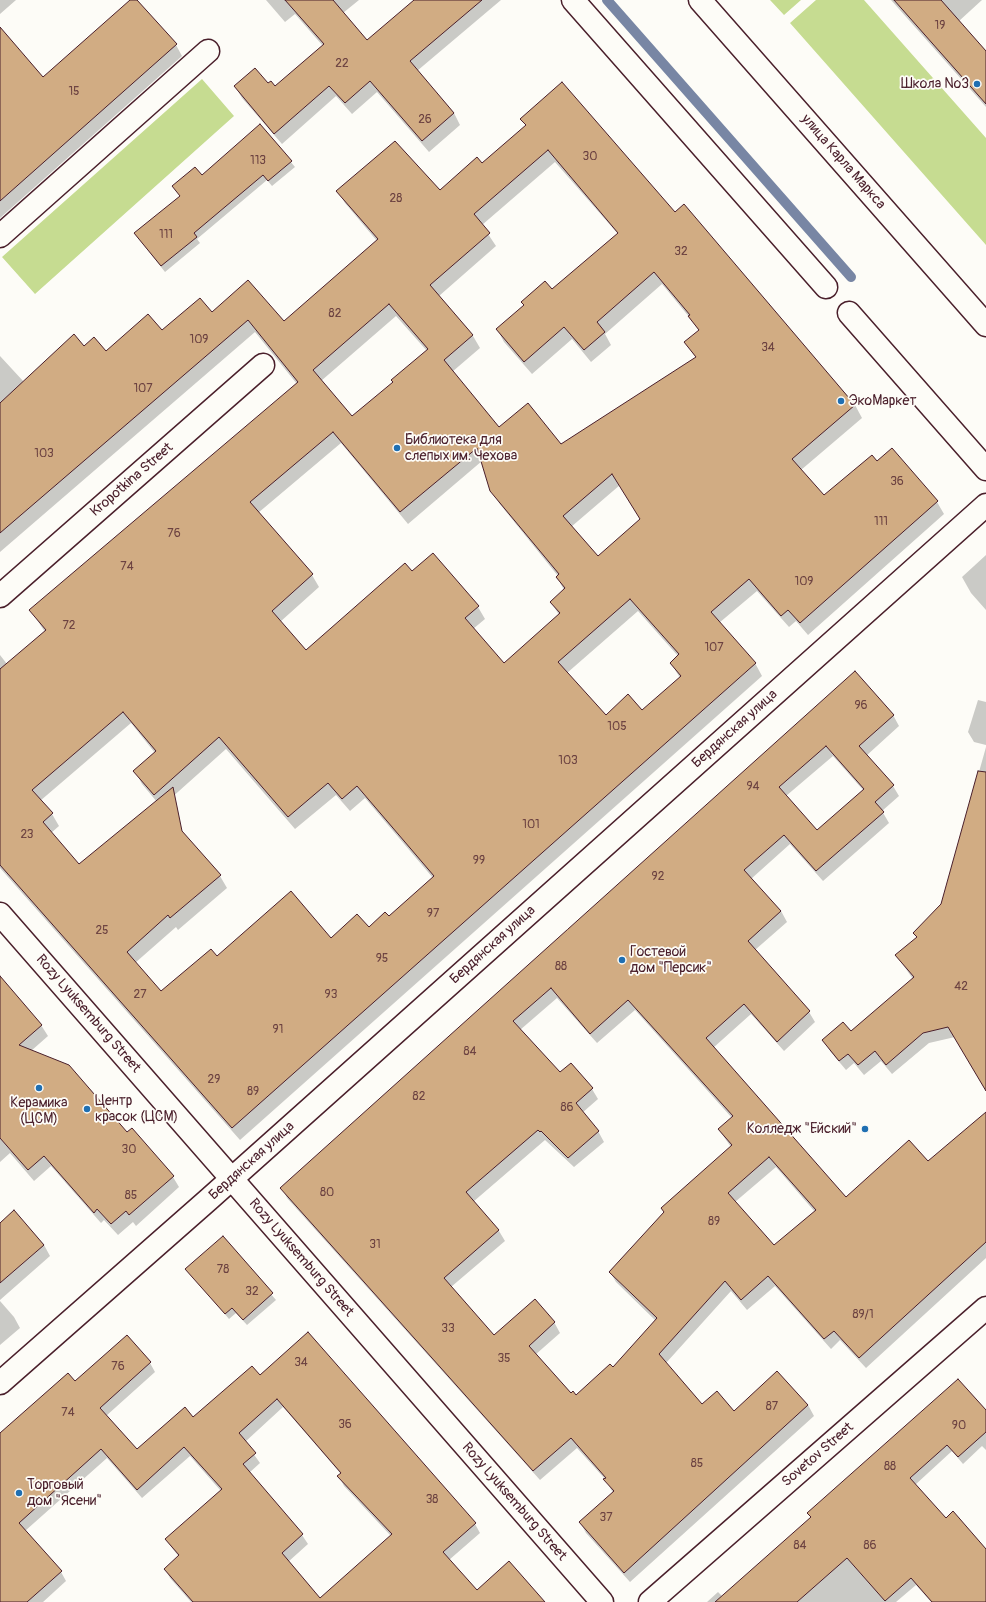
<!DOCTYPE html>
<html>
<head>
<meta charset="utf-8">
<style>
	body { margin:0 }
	canvas { display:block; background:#fdfcf7 }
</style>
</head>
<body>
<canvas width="986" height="1602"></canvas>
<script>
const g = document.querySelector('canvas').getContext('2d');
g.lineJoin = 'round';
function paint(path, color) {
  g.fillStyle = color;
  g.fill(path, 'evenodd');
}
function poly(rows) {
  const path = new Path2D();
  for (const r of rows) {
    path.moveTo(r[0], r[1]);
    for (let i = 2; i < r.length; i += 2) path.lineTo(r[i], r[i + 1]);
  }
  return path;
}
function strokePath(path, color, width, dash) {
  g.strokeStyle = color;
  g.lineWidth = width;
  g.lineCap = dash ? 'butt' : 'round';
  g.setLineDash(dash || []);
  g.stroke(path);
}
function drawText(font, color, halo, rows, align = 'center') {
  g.font = font + ' Pangolin,sans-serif';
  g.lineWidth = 3.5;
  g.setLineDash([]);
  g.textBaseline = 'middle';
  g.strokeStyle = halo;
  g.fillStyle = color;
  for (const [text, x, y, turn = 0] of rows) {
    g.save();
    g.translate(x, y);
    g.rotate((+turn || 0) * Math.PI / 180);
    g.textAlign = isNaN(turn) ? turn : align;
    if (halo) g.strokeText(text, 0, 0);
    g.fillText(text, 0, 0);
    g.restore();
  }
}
const green = poly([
	[770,0,801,0,784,15],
	[816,0,864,0,986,138,986,245,790,23],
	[202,79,234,116,35,294,2,257]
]);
const shadow = poly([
	[0,0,16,0,0,14],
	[131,0,136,0,176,45,182,56,0,218,0,28,43,78],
	[266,0,359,0,343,13,367,41,415,0,501,0,417,71,454,113,460,125,429,152,377,92,352,114,336,96,282,144,242,98,235,86,268,84,275,88,323,46,295,14,285,22],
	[891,0,982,0,959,21,986,52,986,107],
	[522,119,674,213,684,205,855,405,862,418,801,470,824,496,877,463,937,502,944,514,808,635,796,621,789,627,757,591,719,623,755,663,762,676,240,1140,0,868,0,655,7,664,45,632,31,611,297,384,255,332,0,552,0,356,24,382,84,348,106,352,212,313,284,322,377,241,345,203,338,191,440,191,482,164,526,126],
	[555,162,618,234,552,291,497,329,504,342,532,374,572,339,591,362,611,345,605,334,662,284,690,318,699,331,685,342,696,358,561,446,498,428,452,372,480,348,473,336,439,296,496,246,482,225],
	[396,316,427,351,394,382,352,417,321,381],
	[341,443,408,524,482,461,491,490,499,503,558,576,557,577,564,590,551,602,559,615,504,664,473,629,485,619,478,607,411,573,306,651,280,622,319,587,312,575,258,513],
	[620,485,641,519,598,557,571,527],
	[638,611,678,656,671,663,680,678,642,711,606,716,567,673],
	[131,723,155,753,135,771,142,784,157,802,79,865,51,833,59,826,52,814,40,801],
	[226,749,295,829,336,795,350,811,365,798,433,878,389,917,369,928,331,939,217,958,161,992,135,963,176,927,178,930,227,888,220,876,160,808],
	[260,125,295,167,272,186,267,180,197,239,200,243,165,272,135,234,181,197,174,187,202,176],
	[986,555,986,610,971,593,962,577],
	[855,673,893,715,899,726,866,756,893,786,899,796,882,811,889,823,823,881,790,844,751,879,781,911,787,922,755,950,809,1012,815,1022,784,1051,751,1014,713,1048,846,1198,928,1162,986,1113,986,1258,866,1368,840,1340,831,1349,775,1286,747,1310,731,1291,666,1363,702,1405,734,1412,777,1372,808,1405,814,1416,630,1582,586,1533,580,1522,613,1493,605,1479,577,1448,540,1480,287,1198,282,1188],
	[833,756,863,790,817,831,786,796],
	[557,998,597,1043,635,1010,732,1118,719,1130,731,1147,610,1272,616,1282,656,1321,613,1369,576,1396,570,1394,535,1355,560,1333,554,1322,494,1336,451,1287,505,1241,499,1231,473,1202,545,1140,574,1167,604,1142,598,1131,582,1113,598,1099,592,1089,560,1074,520,1030],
	[776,1167,815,1212,774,1247,735,1202],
	[978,700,986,702,986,745,974,742,968,732],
	[986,747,986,1090,955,1037,929,1043,892,1074,881,1061,864,1075,854,1063,846,1070,830,1051,824,1040,850,1032,913,979,896,955,917,938,914,933,942,904],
	[0,978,41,1025,48,1036,31,1051,127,1133,173,1177,179,1187,136,1226,133,1222,118,1235,104,1220,101,1223,51,1166,34,1181,10,1153,0,1162],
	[14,1212,44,1245,50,1256,0,1300,0,1224],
	[223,1238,276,1300,247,1325,236,1313,229,1319,187,1269],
	[0,1301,14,1317,20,1328,0,1345],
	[308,1334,475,1524,480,1533,449,1560,447,1602,366,1602,391,1536,344,1486,339,1476,341,1474,283,1407,245,1442,260,1463,249,1473,302,1535,308,1544,288,1562,323,1602,191,1602,170,1578,165,1569,179,1557,166,1540,221,1491,190,1456,142,1498,107,1458,25,1531,61,1572,66,1581,43,1602,0,1602,0,1435,75,1383,150,1363,155,1372,106,1416,137,1451,193,1419,259,1376],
	[986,1412,986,1450,982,1446,963,1464,952,1451,915,1485,945,1520,986,1550,986,1602,931,1602,916,1585,896,1602,707,1602,718,1592,723,1597,812,1518,808,1513]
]);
const stream = poly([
	[607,0,851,277]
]);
const building = poly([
	[130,0,137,0,177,44,0,201,0,27,43,77,130,0],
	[285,0,333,0,367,40,414,0,482,0,410,61,454,113,422,141,370,81,345,103,329,86,274,134,234,86,255,68,268,83,271,81,275,86,324,44,285,0],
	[894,0,941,0,986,51,986,104,894,0],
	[562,82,675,212,684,204,855,405,792,459,824,495,872,455,877,461,892,448,938,501,800,623,788,610,781,616,749,579,711,612,756,663,232,1128,0,865,0,669,46,630,29,610,298,382,248,320,0,533,0,403,74,334,84,346,94,337,106,351,148,314,162,330,200,298,212,312,248,280,284,321,378,239,336,191,395,141,440,190,477,157,482,163,526,125,520,119,562,82],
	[548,150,618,233,552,289,545,281,521,302,524,305,496,329,524,362,564,327,584,350,605,332,597,322,654,272,690,315,688,316,699,330,684,342,696,357,561,444,528,403,499,427,444,360,473,335,430,285,490,233,474,214,548,150],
	[389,304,428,349,391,380,393,382,352,416,313,370,389,304],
	[333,432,400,512,477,448,490,491,559,574,556,577,565,588,550,602,560,613,504,663,465,618,479,606,433,553,412,571,405,563,306,650,272,611,313,574,250,502,333,432],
	[612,474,640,519,598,556,563,516,612,474],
	[630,599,679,654,670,663,681,676,642,710,628,694,606,715,558,662,630,599],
	[123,712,156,751,133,771,154,795,219,737,288,817,328,783,342,799,357,786,434,876,389,916,385,912,369,927,357,914,331,938,291,891,217,956,211,949,161,991,127,952,168,915,170,918,221,875,182,831,173,787,79,864,43,822,53,813,32,790,123,712],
	[260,124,292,161,268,181,263,175,194,233,197,237,161,266,134,233,180,196,172,186,195,167,202,175,260,124],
	[855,671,894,715,859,746,894,785,875,802,884,812,816,871,784,835,744,870,781,911,748,941,810,1011,777,1042,744,1004,706,1038,846,1197,909,1140,928,1161,986,1112,986,1242,859,1358,834,1331,824,1339,768,1276,741,1300,725,1281,659,1354,702,1404,717,1391,734,1411,777,1371,808,1405,624,1573,579,1522,614,1491,603,1479,606,1478,571,1438,533,1471,280,1188,855,671],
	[826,746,864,789,817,830,779,787,826,746],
	[551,988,590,1034,628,1000,733,1116,718,1129,732,1145,661,1208,664,1212,609,1272,657,1318,613,1367,610,1364,576,1395,573,1391,571,1393,529,1346,555,1322,535,1299,494,1335,444,1278,499,1230,466,1192,538,1130,540,1132,541,1131,568,1158,599,1131,576,1103,593,1088,571,1063,560,1072,513,1021,551,988],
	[769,1157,816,1210,774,1245,728,1193,769,1157],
	[978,771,986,772,986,1091,948,1027,923,1033,886,1065,875,1051,858,1065,848,1054,839,1061,822,1040,843,1022,851,1031,914,977,895,955,917,937,913,933,941,904,978,771],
	[0,976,42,1025,19,1045,69,1065,127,1132,132,1128,174,1176,129,1215,126,1211,111,1224,97,1209,94,1213,44,1156,28,1170,0,1138,0,976],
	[14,1210,44,1245,0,1283,0,1223,14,1210],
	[223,1236,273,1293,243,1320,232,1308,225,1314,185,1269,223,1236],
	[308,1332,476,1523,443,1552,477,1590,509,1561,545,1602,193,1602,164,1569,179,1555,165,1539,222,1489,184,1447,137,1490,101,1449,19,1523,62,1571,27,1602,0,1602,0,1433,68,1373,75,1381,127,1335,151,1362,100,1408,137,1449,185,1407,193,1417,252,1366,260,1375,308,1332],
	[277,1399,341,1473,337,1476,392,1534,320,1598,282,1553,303,1534,243,1464,256,1453,239,1433,277,1399],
	[958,1379,986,1410,986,1432,958,1457,947,1445,910,1478,946,1518,953,1511,986,1549,986,1602,932,1602,911,1578,885,1601,847,1558,797,1602,715,1602,811,1517,807,1513,958,1379]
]);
const minor = poly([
	[573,0,826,287],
	[700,0,986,325],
	[0,236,208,51],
	[849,313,986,469],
	[0,596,263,365],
	[0,914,602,1602],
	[0,1383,208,1200,986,505],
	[650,1602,986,1308]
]);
const markers = [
	[977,84,4,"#1f6fb2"],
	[841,401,4,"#1f6fb2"],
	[397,448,4,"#1f6fb2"],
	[622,960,4,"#1f6fb2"],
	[39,1088,4,"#1f6fb2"],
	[87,1109,4,"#1f6fb2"],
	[865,1129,4,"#1f6fb2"],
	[19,1493,4,"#1f6fb2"]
];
const numberNames = [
	["19",940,26],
	["22",342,64],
	["15",74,92],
	["26",425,120],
	["30",590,157],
	["113",258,161],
	["28",396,199],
	["111",166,235],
	["32",681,252],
	["82",335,314],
	["109",199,340],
	["34",768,348],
	["107",143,389],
	["103",44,454],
	["36",897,482],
	["111",881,522],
	["76",174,534],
	["74",127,567],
	["109",804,582],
	["72",69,626],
	["107",714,648],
	["96",861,706],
	["105",617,727],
	["103",568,761],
	["94",753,787],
	["101",531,825],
	["23",27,835],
	["99",479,861],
	["92",658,877],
	["97",433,914],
	["25",102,931],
	["95",382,959],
	["88",561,967],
	["42",961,987],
	["27",140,995],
	["93",331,995],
	["91",278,1030],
	["84",470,1052],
	["29",214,1080],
	["89",253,1092],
	["82",419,1097],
	["86",567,1108],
	["30",129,1150],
	["80",327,1193],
	["85",131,1196],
	["89",714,1222],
	["31",375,1245],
	["78",223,1270],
	["32",252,1292],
	["89/1",863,1315],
	["33",448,1329],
	["35",504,1359],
	["34",301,1363],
	["76",118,1367],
	["87",772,1407],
	["74",68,1413],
	["36",345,1425],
	["90",959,1426],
	["85",697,1464],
	["88",890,1467],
	["38",432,1500],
	["37",606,1518],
	["84",800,1546],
	["86",870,1546]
];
const poiNames = [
	["Школа №3",969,84,"right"],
	["ЭкоМаркет",849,401],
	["Библиотека для",405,440],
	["слепых им. Чехова",405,456],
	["Гостевой",630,952],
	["дом \"Персик\"",630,968],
	["Центр",95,1101],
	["красок (ЦСМ)",95,1117],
	["Керамика",39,1103,"center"],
	["(ЦСМ)",39,1119,"center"],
	["Колледж \"Ейский\"",857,1129,"right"],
	["Торговый",27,1485],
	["дом \"Ясени\"",27,1501]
];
const streetNames = [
	["улица Карла Маркса",843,162,49],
	["Kropotkina Street",132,480,-41],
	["Бердянская улица",735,729,-42],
	["Бердянская улица",493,945,-42],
	["Rozy Lyuksemburg Street",88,1014,49],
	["Бердянская улица",252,1161,-42],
	["Rozy Lyuksemburg Street",301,1258,49],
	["Sovetov Street",818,1455,-41],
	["Rozy Lyuksemburg Street",514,1502,49]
];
paint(green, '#c6dc91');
paint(shadow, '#0003');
strokePath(stream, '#7886a4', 10);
paint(building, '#d1ac83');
strokePath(building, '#4a1f2b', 1);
strokePath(minor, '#4a1f2b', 25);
strokePath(minor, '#fdfcf7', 22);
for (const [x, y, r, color] of markers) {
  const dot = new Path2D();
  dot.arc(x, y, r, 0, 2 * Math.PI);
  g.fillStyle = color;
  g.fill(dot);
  strokePath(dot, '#fdfcf7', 1.5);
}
drawText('12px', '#6c4241', null, numberNames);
drawText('14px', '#4a1f2b', '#fdfcf7', poiNames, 'left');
drawText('14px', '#4a1f2b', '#fdfcf7', streetNames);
</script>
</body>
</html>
